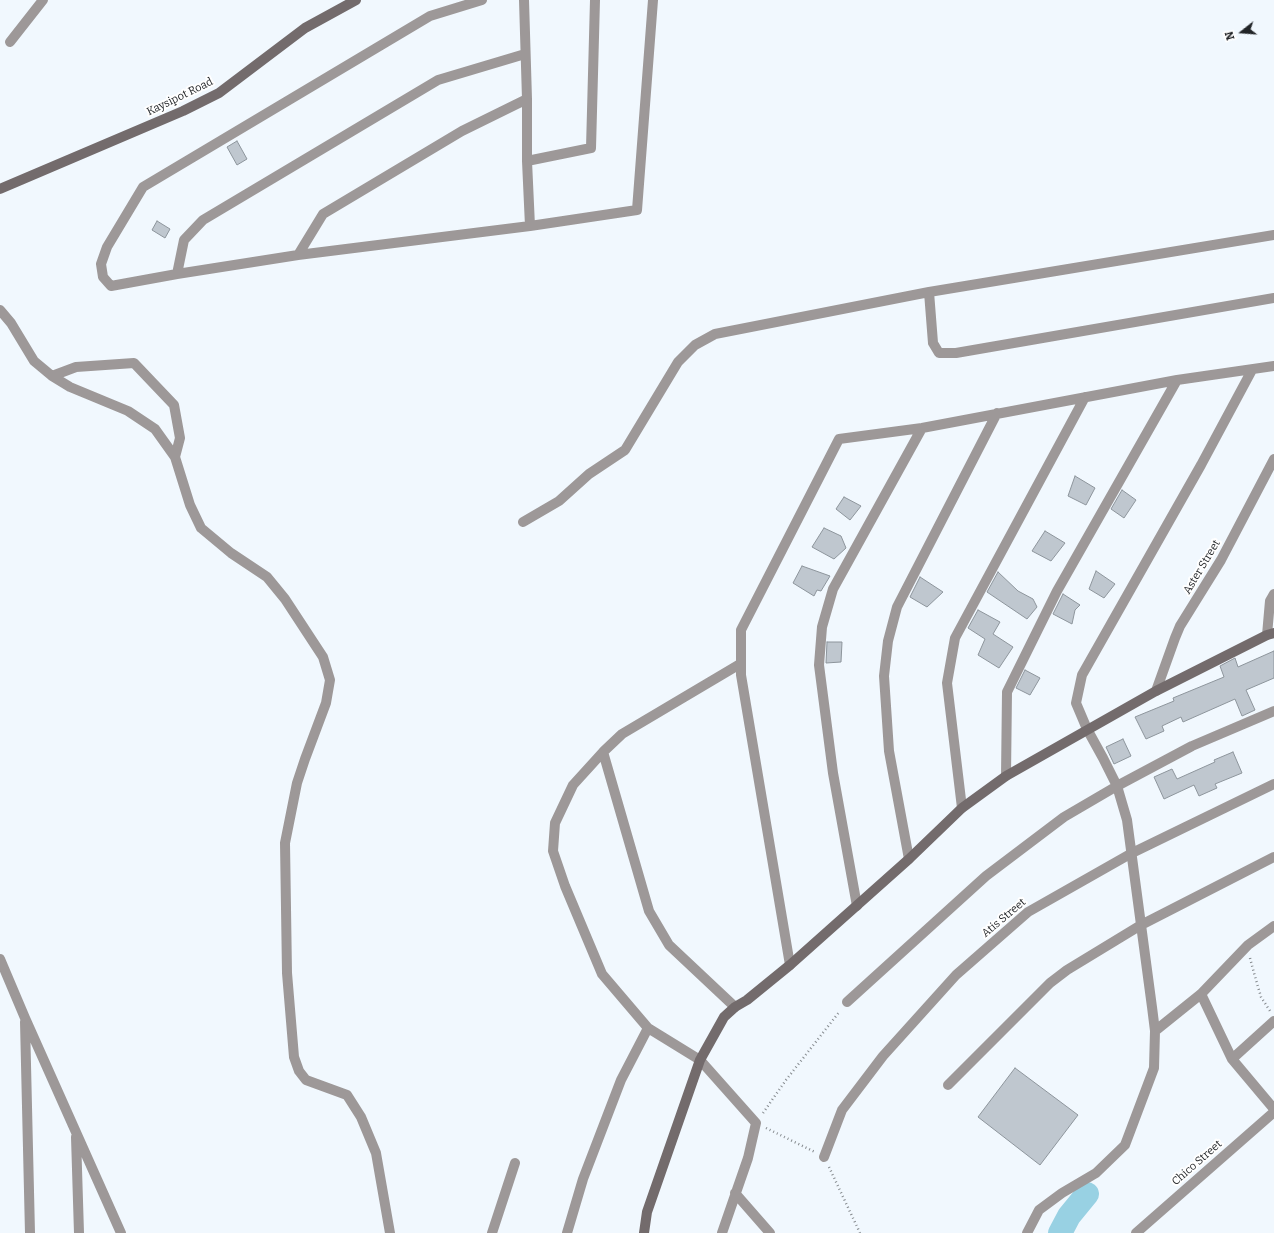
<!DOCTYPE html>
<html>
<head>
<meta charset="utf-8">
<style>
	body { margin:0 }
	#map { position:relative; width:1274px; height:1233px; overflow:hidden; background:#f1f8fe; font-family:Bitter,serif }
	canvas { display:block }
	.north { position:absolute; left:1222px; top:12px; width:40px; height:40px; -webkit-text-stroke:3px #fff; paint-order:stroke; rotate:253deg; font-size:11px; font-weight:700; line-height:16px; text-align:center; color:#222528 }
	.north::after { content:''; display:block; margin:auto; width:14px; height:18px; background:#222528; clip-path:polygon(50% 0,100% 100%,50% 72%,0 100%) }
</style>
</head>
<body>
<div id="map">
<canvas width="1274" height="1233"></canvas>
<div class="north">N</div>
</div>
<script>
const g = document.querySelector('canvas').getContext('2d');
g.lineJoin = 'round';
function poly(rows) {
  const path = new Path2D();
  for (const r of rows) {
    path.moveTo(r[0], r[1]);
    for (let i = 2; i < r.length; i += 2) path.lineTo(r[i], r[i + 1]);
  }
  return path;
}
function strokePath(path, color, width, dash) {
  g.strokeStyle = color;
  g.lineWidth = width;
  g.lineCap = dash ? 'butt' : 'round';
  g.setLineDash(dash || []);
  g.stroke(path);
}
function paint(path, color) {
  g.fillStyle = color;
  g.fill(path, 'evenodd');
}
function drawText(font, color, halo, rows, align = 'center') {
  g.font = font + ' Bitter,serif';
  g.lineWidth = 4;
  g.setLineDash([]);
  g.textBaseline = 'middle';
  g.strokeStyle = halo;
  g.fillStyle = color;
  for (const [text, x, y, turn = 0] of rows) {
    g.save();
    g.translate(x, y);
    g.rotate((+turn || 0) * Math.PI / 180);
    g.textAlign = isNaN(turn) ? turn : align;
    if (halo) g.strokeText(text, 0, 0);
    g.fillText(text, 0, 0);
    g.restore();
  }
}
const river = poly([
	[1060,1233,1069,1216,1087,1194]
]);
const building = poly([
	[237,141,247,159,237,165,227,147,237,141],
	[157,221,170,229,165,238,152,230,157,221],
	[1075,476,1095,488,1086,505,1068,496,1075,476],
	[1122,490,1136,500,1124,518,1111,509,1122,490],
	[844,497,861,506,850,520,836,509,844,497],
	[824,528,841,536,846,548,834,559,812,547,824,528],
	[1045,531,1065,543,1051,561,1032,551,1045,531],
	[802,566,830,576,821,591,817,590,814,596,793,583,802,566],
	[1096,571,1115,584,1104,598,1089,589,1096,571],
	[998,572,1018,591,1033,599,1037,607,1027,619,987,592,998,572],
	[920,577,943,592,927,607,910,597,920,577],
	[1063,594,1080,605,1075,610,1072,624,1053,614,1063,594],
	[978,610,1000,622,993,634,1013,647,999,668,978,655,985,639,968,628,978,610],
	[827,642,842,642,841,662,826,663,827,642],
	[1274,651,1274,678,1246,690,1255,710,1242,716,1235,699,1183,722,1181,717,1162,726,1164,731,1146,739,1135,717,1174,701,1173,698,1224,677,1220,666,1235,658,1238,667,1274,651],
	[1025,670,1040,678,1030,695,1016,688,1025,670],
	[1123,739,1131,756,1114,764,1106,747,1123,739],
	[1233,752,1242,773,1215,784,1217,788,1199,796,1194,785,1164,799,1154,777,1172,769,1177,779,1215,762,1214,760,1233,752],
	[1015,1068,1078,1115,1040,1165,978,1117,1015,1068]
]);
const path = poly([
	[1250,958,1254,973,1261,997,1270,1011],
	[763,1113,786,1080,840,1011],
	[766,1128,815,1152],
	[829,1167,860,1233]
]);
const street = poly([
	[482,0,430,16,143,187,107,247,101,264,103,277,111,286,177,274,298,255,530,226,637,210,653,0],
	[524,0,527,99,527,161,530,226],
	[10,42,43,0],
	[527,161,591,148,595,0],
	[298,255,323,214,462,131,527,99],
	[177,274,184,240,203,220,438,80,525,54],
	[929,292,933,343,939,353,956,353,1274,298],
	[0,310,11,323,34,361,52,376,70,387,128,411,155,429,175,457,190,505,201,528,231,553,267,577,285,599,323,657,330,680,326,703,305,759,297,783,285,843,287,973,294,1057,299,1071,306,1080,347,1095,361,1117,376,1153,390,1233],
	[52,376,76,367,134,363,174,405,180,438,175,457],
	[523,522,559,501,589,474,625,450,678,362,695,345,715,334,929,292,1274,235],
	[1267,635,1270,601,1274,594],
	[1156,691,1175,638,1180,626,1221,560,1274,459],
	[603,752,649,911,669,945,735,1007],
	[1006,776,1007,692,1057,591,1177,380],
	[962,808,947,683,955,638,1085,397],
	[909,859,889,751,884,676,888,641,897,607,997,413],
	[857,906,833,773,819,665,822,627,833,589,922,428],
	[0,959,25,1018,121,1233],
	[790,965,741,675,741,630,839,439,922,428,1177,380,1274,366],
	[1201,994,1232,1059,1274,1109],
	[847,1002,986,876,1064,817,1117,786,1192,746,1274,711],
	[25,1022,30,1233],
	[1155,1031,1201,994,1248,945,1274,926],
	[1232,1059,1274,1021],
	[948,1085,1050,983,1067,970,1141,925,1274,857],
	[76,1137,79,1233],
	[824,1157,842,1110,883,1056,956,975,1028,912,1132,853,1274,784],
	[735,1193,770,1233],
	[492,1233,515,1163],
	[567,1233,583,1179,621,1080,648,1028],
	[722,1233,748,1158,756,1123,700,1060,648,1028,602,974,565,886,553,851,555,823,573,785,603,752,622,734,740,664],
	[1027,1233,1039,1210,1062,1193,1096,1173,1125,1145,1154,1068,1155,1031,1152,1007,1127,820,1117,786,1103,758,1087,729,1076,703,1082,675,1201,465,1252,370],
	[1136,1233,1274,1112]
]);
const secondary = poly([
	[0,189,183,111,219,93,305,28,356,0],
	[644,1233,647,1212,700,1060,724,1017,735,1007,747,1000,790,965,909,859,962,808,1006,776,1156,691,1267,635,1274,633]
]);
const streetNames = [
	["Kaysipot Road",180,97,-26],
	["Aster Street",1202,567,-59],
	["Atis Street",1004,918,-40],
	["Chico Street",1197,1163,-41]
];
strokePath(river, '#98d1e3', 24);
paint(building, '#bfc7cf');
strokePath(building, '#8d959c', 1);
strokePath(path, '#868b8f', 2.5, [1, 3]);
strokePath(street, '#9d9898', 10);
strokePath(secondary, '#736b6c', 10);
drawText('11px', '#222528', '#fff', streetNames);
</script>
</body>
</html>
